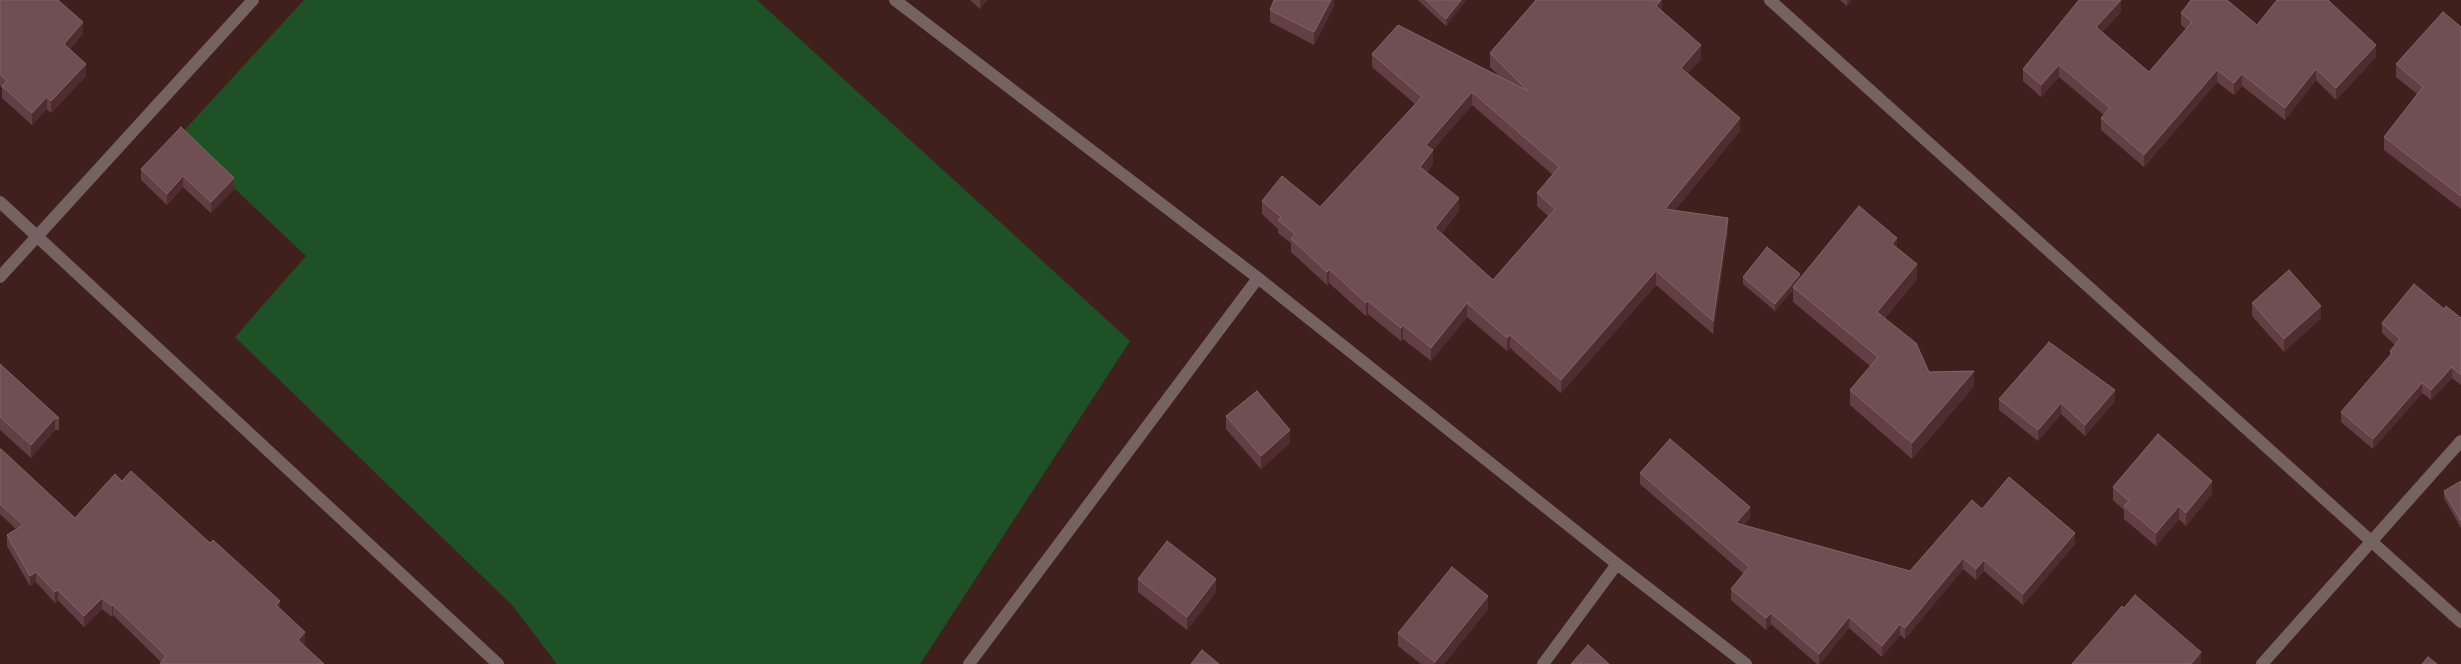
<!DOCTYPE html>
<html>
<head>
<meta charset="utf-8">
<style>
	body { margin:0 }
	canvas { display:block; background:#40201d }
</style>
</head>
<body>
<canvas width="2461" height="664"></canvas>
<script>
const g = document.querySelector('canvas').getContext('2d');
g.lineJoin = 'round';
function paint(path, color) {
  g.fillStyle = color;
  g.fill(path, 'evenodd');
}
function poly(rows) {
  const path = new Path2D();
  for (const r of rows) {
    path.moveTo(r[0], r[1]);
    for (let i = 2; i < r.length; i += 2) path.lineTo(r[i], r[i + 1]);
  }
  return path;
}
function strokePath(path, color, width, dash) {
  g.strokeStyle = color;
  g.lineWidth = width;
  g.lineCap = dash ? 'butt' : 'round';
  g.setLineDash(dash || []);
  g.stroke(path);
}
const green = poly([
	[304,0,757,0,1130,341,920,664,557,664,512,605,235,337,306,256,179,136]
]);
const minor = poly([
	[895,0,1258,278,1617,564,1746,664],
	[1770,0,2461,622],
	[0,202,498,664],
	[0,277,253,0],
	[969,664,1258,278],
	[1543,664,1617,564],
	[2262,664,2461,441]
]);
const wall = poly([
	[0,0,83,34,70,49,86,76,51,113,47,109,32,125,2,98,2,88,0,86],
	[970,0,987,0,980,9],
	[1334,0,1334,6,1314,45,1270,22,1270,10],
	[1418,0,1466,0,1446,26],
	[1662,0,1662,11,1701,59,1688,73,1740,131,1675,210,1728,231,1713,334,1656,285,1561,393,1510,348,1507,351,1467,317,1431,361,1403,339,1401,341,1368,314,1366,316,1329,283,1327,285,1291,252,1291,243,1278,233,1278,229,1262,214,1262,201,1320,207,1415,104,1372,67,1372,54,1500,77,1490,67,1490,53],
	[1472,105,1553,175,1537,193,1537,206,1548,216,1493,280,1442,233,1459,211,1427,172,1433,164,1433,150],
	[1840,0,1851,0,1847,6],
	[2121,12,2102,32,2149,72,2186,29,2181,25,2181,13,2257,25,2376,57,2336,100,2316,80,2285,120,2242,86,2234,95,2217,82,2144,167,2101,130,2101,118,2104,115,2059,77,2041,97,2023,81,2023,69],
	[2461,27,2461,209,2384,150,2384,137,2417,94,2396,77,2396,64],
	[141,169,234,178,234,189,211,213,183,187,167,205,141,180],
	[1897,248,1917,279,1885,318,1929,372,1974,386,1912,459,1850,405,1850,390,1870,366,1793,302,1793,290,1775,311,1743,284,1743,277,1800,278],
	[2252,303,2321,318,2284,352,2252,316],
	[2444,309,2461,318,2461,385,2452,378,2431,400,2422,393,2373,449,2341,422,2341,412,2390,356,2390,351,2395,345,2382,333,2382,323],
	[0,364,59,418,59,430,55,430,31,458,0,430],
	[1999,399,2115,401,2085,436,2061,414,2038,441,1999,410],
	[1226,416,1290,443,1261,469,1226,429],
	[0,450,75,518,122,481,280,608,305,642,303,645,161,662,113,615,112,617,102,609,84,627,58,600,55,603,36,582,30,586,7,546,7,535,16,529,0,514],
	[1640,473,1750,518,1744,525,1910,571,1982,509,2075,544,2023,605,1984,571,1976,580,1963,569,1905,639,1900,635,1882,657,1849,628,1820,664,1817,664,1771,624,1766,630,1731,600,1731,589,1744,574,1640,484],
	[2461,481,2461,528,2444,498,2444,491],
	[2113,487,2212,494,2186,526,2179,519,2156,546,2124,519,2124,510,2113,500],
	[1138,579,1216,592,1187,630,1138,592],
	[1488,609,1444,664,1421,664,1398,646,1398,633]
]);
const shadedWall = poly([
	[980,0,987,0,980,9],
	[1331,0,1334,0,1334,6,1314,45,1314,32],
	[1461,0,1466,0,1446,26,1446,19],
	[1661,0,1662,0,1662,12,1656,6],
	[1847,0,1851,0,1847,6],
	[2121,0,2121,12,2096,38,2096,27],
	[83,22,83,34,64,56,64,44],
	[1701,45,1701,59,1681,81,1681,68],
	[2376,45,2376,57,2336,100,2336,88],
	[86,64,86,76,51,113,51,101],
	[2059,65,2059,77,2041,97,2041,85],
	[2316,69,2316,80,2285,120,2285,108],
	[2217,70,2217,82,2144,167,2144,155],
	[2242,74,2242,86,2234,95,2234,83],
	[1472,92,1472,105,1426,158,1426,145],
	[47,97,47,109,32,125,32,113],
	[1740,118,1740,131,1665,222,1665,209],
	[1433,150,1433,164,1420,180,1420,167],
	[183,176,183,187,167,205,167,194],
	[234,178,234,189,211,213,211,202],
	[1459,198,1459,211,1435,241,1435,228],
	[1728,218,1728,231,1713,334,1713,321],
	[1897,238,1897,253,1892,244],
	[1917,264,1917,279,1877,327,1877,312],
	[1329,269,1329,283,1327,285,1327,272],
	[1656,271,1656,285,1561,393,1561,380],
	[1800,274,1800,281,1793,287,1793,290,1775,311,1775,304],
	[1368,301,1368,314,1366,316,1366,303],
	[1467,303,1467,317,1431,361,1431,348],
	[2321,306,2321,318,2284,352,2284,339],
	[1403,325,1403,339,1401,341,1401,328],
	[1510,335,1510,348,1507,351,1507,338],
	[2452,367,2452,378,2431,400,2431,390],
	[1974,371,1974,386,1912,459,1912,443],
	[2422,383,2422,393,2373,449,2373,439],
	[2115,390,2115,401,2085,436,2085,425],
	[2061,403,2061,414,2038,441,2038,430],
	[55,418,55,430,31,458,31,445],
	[1290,430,1290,443,1261,469,1261,456],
	[2212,481,2212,494,2186,526,2186,513],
	[2179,506,2179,519,2156,546,2156,533],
	[1750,507,1750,518,1736,534,1736,523],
	[2075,533,2075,544,2023,605,2023,594],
	[1963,558,1963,569,1905,639,1905,628],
	[1984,560,1984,571,1976,580,1976,569],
	[36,572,36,582,30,586,30,576],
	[1216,579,1216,592,1187,630,1187,617],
	[58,590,58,600,55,603,55,592],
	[1488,596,1488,609,1444,664,1435,664,1435,662],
	[102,598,102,609,84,627,84,616],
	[280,601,280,611,276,605],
	[113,605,113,615,112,617,112,606],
	[1771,613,1771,624,1766,630,1766,618],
	[1849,617,1849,628,1820,664,1819,664,1819,654],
	[1900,624,1900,635,1882,657,1882,646],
	[305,632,305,642,298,651,298,640],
	[2201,652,2201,664,2191,664]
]);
const building = poly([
	[0,0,58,0,83,22,64,44,86,64,51,101,47,97,32,113,2,86,7,81,0,74,0,0],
	[1274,0,1331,0,1314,32,1270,10,1274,0],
	[1426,0,1461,0,1446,19,1426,0],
	[1536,0,1661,0,1656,6,1701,45,1681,68,1740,118,1665,209,1728,218,1713,321,1656,271,1561,380,1510,335,1507,338,1467,303,1431,348,1403,325,1401,328,1368,301,1366,303,1329,269,1327,272,1291,239,1295,234,1278,220,1281,217,1262,201,1282,176,1320,207,1422,97,1372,54,1398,25,1528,91,1490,53,1536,0],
	[1472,92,1559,167,1537,193,1555,209,1493,280,1435,228,1459,198,1420,167,1433,150,1426,145,1472,92],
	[2079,0,2121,0,2096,27,2149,72,2192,22,2181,13,2191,0,2227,0,2257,25,2277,0,2328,0,2376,45,2336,88,2316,69,2285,108,2242,74,2234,83,2217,70,2144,155,2101,118,2110,108,2059,65,2041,85,2023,69,2079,0],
	[2443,12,2461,27,2461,196,2384,137,2423,87,2396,64,2443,12],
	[181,127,234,178,211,202,183,176,167,194,141,169,181,127],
	[1859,206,1897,238,1892,244,1917,264,1877,312,1916,343,1929,372,1974,371,1912,443,1850,390,1878,357,1793,287,1859,206],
	[1767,247,1800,274,1775,304,1743,277,1767,247],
	[2289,270,2321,306,2284,339,2252,303,2289,270],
	[2414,284,2444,309,2446,306,2461,318,2461,375,2452,367,2431,390,2422,383,2373,439,2341,412,2392,353,2390,351,2400,339,2382,323,2414,284],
	[2049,342,2115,390,2085,425,2061,403,2038,430,1999,399,2049,342],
	[0,364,59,418,55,418,31,445,0,417,0,364],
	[1257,391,1290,430,1261,456,1226,416,1257,391],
	[2158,434,2212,481,2186,513,2179,506,2156,533,2124,506,2129,501,2113,487,2158,434],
	[1670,439,1750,507,1736,523,1910,571,1972,500,1982,509,2009,477,2075,533,2023,594,1984,560,1976,569,1963,558,1905,628,1900,624,1882,646,1849,617,1819,654,1771,613,1766,618,1731,589,1749,567,1640,473,1670,439],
	[1,449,75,518,115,474,122,481,131,471,210,543,213,540,280,601,276,605,305,632,298,640,324,664,160,664,166,656,113,605,112,606,102,598,84,616,58,590,55,592,36,572,30,576,7,535,23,525,0,504,0,450,1,449],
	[2461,481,2461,521,2444,491,2461,481],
	[1167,541,1216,579,1187,617,1138,579,1167,541],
	[1452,567,1488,596,1435,662,1398,633,1452,567],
	[2135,595,2201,652,2191,664,2072,664,2122,606,2124,608,2135,595],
	[1588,645,1609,664,1571,664,1588,645],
	[1202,650,1219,664,1191,664,1202,650],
	[2428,657,2437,664,2422,664,2428,657]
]);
paint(green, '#1e5226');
strokePath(minor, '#746360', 12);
paint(wall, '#613f45');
paint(shadedWall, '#4e2c2f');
paint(building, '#6f4f54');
strokePath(building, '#826367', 1);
</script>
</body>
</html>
